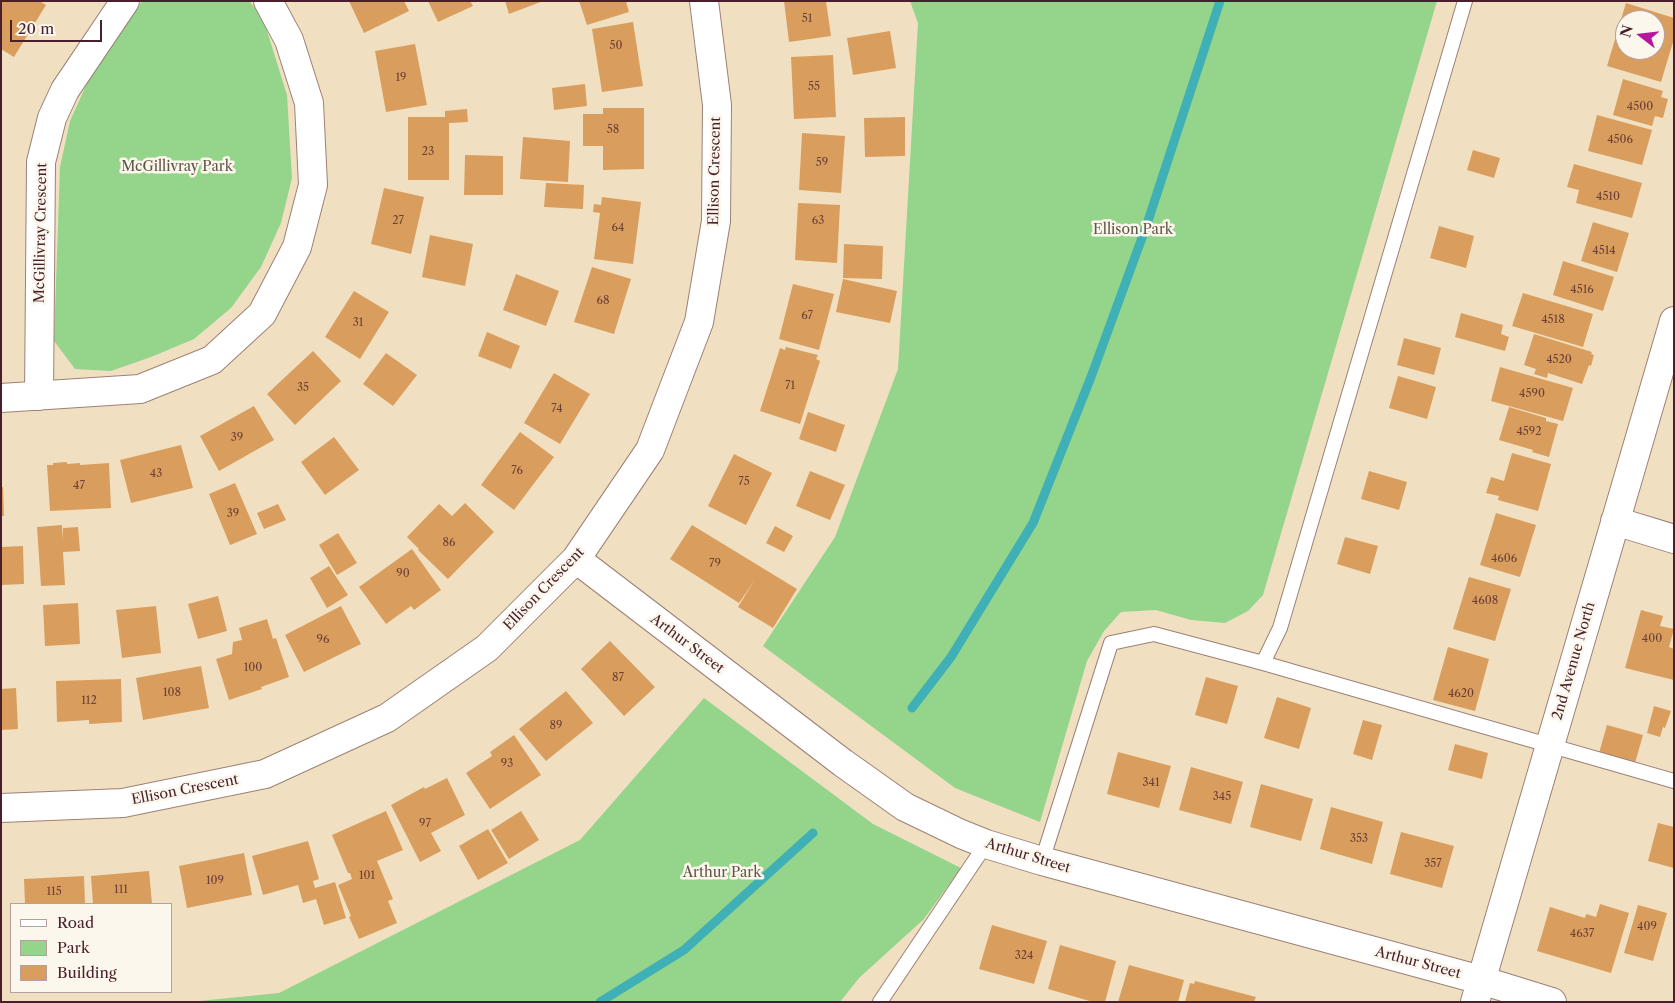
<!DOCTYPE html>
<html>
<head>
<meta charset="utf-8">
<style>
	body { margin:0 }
	#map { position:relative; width:1675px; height:1003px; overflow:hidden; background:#f0e0c1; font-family:"Libre Caslon Text",serif }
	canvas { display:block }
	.frame { position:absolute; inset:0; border:2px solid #4a1f2b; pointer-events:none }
	.legend { position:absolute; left:10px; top:903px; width:162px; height:90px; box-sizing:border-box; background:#fbf7ec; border:1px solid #b4a19f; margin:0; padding:6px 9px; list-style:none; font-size:15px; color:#4a1f2b }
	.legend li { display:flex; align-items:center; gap:10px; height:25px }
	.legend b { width:25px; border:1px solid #b4a19f }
	.north { position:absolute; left:1615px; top:10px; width:50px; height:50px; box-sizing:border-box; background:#fbf7ec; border:1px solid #b4a19f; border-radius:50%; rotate:286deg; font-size:14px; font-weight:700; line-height:20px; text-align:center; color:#4a1f2b }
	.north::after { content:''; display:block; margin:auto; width:18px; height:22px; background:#b5179e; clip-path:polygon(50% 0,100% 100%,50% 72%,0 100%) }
	.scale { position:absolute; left:10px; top:20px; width:92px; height:22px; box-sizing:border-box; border:2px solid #4a1f2b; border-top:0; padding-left:6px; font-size:15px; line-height:18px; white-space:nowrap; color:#4a1f2b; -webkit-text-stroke:4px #fbf7ec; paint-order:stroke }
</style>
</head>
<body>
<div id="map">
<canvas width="1675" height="1003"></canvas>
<div class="frame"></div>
<ul class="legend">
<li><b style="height:6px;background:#fff"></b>Road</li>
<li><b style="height:14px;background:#95d48b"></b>Park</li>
<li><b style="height:14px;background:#d99e5d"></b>Building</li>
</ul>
<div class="north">N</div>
<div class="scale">20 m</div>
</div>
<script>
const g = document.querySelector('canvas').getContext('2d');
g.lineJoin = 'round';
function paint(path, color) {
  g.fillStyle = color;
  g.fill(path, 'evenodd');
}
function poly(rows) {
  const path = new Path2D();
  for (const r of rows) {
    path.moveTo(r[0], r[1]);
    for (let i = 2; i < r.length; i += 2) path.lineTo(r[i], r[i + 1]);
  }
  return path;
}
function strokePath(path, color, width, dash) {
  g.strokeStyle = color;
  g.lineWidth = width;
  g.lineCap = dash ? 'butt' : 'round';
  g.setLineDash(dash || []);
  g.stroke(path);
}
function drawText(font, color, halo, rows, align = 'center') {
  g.font = font + ' "Libre Caslon Text",serif';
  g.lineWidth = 5;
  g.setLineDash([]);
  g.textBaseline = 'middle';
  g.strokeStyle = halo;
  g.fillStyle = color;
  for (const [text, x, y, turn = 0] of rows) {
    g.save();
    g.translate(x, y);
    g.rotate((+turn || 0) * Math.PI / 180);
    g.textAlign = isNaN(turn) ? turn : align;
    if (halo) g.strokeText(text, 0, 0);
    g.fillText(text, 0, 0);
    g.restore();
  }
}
const green = poly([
	[142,1,249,1,263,18,287,95,292,178,281,223,261,267,231,308,194,339,151,357,111,371,75,369,54,341,60,167,70,121,88,81],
	[910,1,1437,1,1263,595,1248,611,1225,623,1191,620,1156,610,1121,612,1104,631,1087,661,1040,822,955,788,763,646,835,537,898,369,918,23],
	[704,698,873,824,961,868,924,919,859,978,840,1002,189,1002,279,993,580,840]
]);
const stream = poly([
	[912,708,951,657,1033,523,1091,377,1146,227,1220,1],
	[600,1002,684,950,813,833]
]);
const building = poly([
	[1,1,39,1,46,5,14,57,1,49],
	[349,1,404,1,409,11,364,33],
	[428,1,470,1,473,6,438,22],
	[505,1,543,1,509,14],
	[579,1,626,1,629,12,587,25],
	[784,1,826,1,831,36,789,42],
	[1626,3,1674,18,1674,39,1661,82,1607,66],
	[1625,20,1655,20,1655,50,1625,50],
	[633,22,643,86,602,92,592,29],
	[890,31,896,68,853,75,847,38],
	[415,44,427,105,386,112,375,51],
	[833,55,836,117,794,119,791,57],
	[1623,79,1663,91,1661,97,1668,99,1663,118,1655,116,1652,126,1613,115],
	[585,84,587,106,554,110,552,88],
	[603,108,644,108,644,169,603,170,603,146,583,146,583,114,603,114],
	[467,109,468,122,449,123,449,180,408,180,408,117,445,117,445,111],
	[1597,115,1652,130,1642,165,1588,151],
	[905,117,905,156,865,157,864,118],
	[802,133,845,136,841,193,799,190],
	[523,137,570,141,568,182,520,179],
	[1473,150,1500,158,1494,178,1467,170],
	[465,155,503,156,503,195,464,195],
	[1574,164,1642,183,1632,218,1576,203,1579,190,1567,187],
	[546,183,584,185,583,209,544,207],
	[384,188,424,197,411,254,371,244],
	[602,197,641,202,633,264,594,259,600,213,593,212,594,204,601,205],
	[798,203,840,205,837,263,795,260],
	[1593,222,1629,233,1617,272,1581,261],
	[1439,226,1474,236,1466,268,1430,258],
	[430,235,473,244,465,286,422,277],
	[844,244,883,246,882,279,843,278],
	[1563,261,1614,277,1603,311,1553,295],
	[592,267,631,279,614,334,574,322],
	[516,274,559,291,546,326,503,310],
	[843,279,897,291,890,323,836,312],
	[793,284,834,294,819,350,779,339],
	[354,291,389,312,360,359,325,337],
	[1523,293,1593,314,1583,347,1512,326],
	[1461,313,1503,325,1501,334,1509,337,1505,351,1455,337],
	[487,332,520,346,511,369,478,356],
	[1534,334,1592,352,1591,354,1594,355,1591,366,1589,365,1582,384,1548,373,1547,378,1534,374,1536,369,1524,365],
	[1404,338,1441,348,1434,375,1397,365],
	[786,347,818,355,816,359,820,361,800,424,760,411,780,348,785,350],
	[313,351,341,381,295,425,267,394],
	[386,353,417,375,393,406,363,384],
	[1500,367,1573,388,1563,421,1491,401],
	[554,373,590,394,560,444,524,423],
	[1398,376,1436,387,1427,419,1389,408],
	[254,406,274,440,219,471,200,436],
	[1509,407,1546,418,1546,421,1558,424,1549,457,1532,452,1533,450,1499,440],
	[808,412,845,425,836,452,799,439],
	[520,432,554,457,514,510,481,485],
	[334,437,359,470,325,495,301,462],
	[181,445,193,488,131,503,120,460],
	[1512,453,1551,464,1538,511,1498,500,1499,496,1486,493,1491,477,1504,481],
	[734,454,772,473,746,525,708,506],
	[67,462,67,464,80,463,80,465,109,463,111,508,50,511,47,465,53,465,53,463],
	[810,471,845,485,830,520,796,506],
	[1369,471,1407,482,1399,510,1361,499],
	[235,483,257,534,230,545,209,494],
	[1,487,3,487,4,516,1,516],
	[465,503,494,532,448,579,418,550,419,549,407,537,439,504,452,516],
	[278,504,286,520,264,529,257,513],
	[1496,513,1536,525,1520,577,1480,565],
	[62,525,62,540,63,528,78,527,80,551,63,552,65,585,41,586,37,527],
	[692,525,797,589,773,628,738,607,754,581,739,603,670,559],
	[775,526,793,536,784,552,766,543],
	[338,533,357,563,337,575,319,545],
	[1345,537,1378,546,1370,574,1337,564],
	[23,546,24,584,1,585,1,547],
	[412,549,441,590,414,610,411,606,386,624,359,587],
	[329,566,348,595,327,608,310,578],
	[1469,577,1511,589,1495,641,1453,629],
	[218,596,227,631,198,639,188,604],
	[78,603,80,644,45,646,43,605],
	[156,606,161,653,122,658,116,610],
	[341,606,361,644,304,672,285,635],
	[1641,610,1663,616,1660,626,1674,629,1669,647,1674,649,1674,680,1625,668],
	[267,619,273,639,276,638,289,677,261,687,262,689,229,700,216,659,232,654,233,642,242,640,239,628],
	[610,641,655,687,624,716,581,669],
	[1448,647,1489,659,1475,711,1433,700],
	[201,666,209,708,143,720,136,678],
	[1206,677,1238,686,1227,724,1195,715],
	[121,679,122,722,89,724,89,720,57,722,56,681],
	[16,688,18,729,1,730,1,689],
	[566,691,593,723,546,761,519,729],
	[1277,697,1311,708,1299,749,1264,738],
	[1654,706,1671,711,1665,728,1663,727,1660,737,1647,733],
	[1363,720,1382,725,1372,760,1353,754],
	[1607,725,1643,735,1635,763,1599,753],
	[514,735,541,775,490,809,466,773,492,756,490,752],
	[1455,744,1488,753,1482,779,1448,770],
	[1118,752,1171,766,1159,808,1107,794],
	[1191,767,1243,782,1231,824,1179,810],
	[447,778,465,815,431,833,441,851,420,862,391,805,424,787,425,789],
	[1261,784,1313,799,1301,841,1250,827],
	[1331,807,1383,822,1372,864,1320,849],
	[386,811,403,850,377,861,393,899,388,901,397,923,359,939,349,917,351,916,338,885,352,879,350,873,348,873,332,835],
	[521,811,539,840,509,859,491,830],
	[1658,823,1674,827,1674,868,1648,861],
	[488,829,508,863,478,880,459,846],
	[1401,832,1454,846,1442,888,1390,874],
	[308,841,319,879,313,881,315,888,335,882,346,918,324,925,316,899,303,903,298,885,263,895,252,856],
	[244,853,252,895,187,908,179,866],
	[149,871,152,904,93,904,91,876],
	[84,876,85,904,25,904,24,879],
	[1600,904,1629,913,1611,973,1537,951,1550,907,1585,918,1586,914,1596,917],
	[1638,905,1667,913,1653,961,1624,953],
	[992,925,1047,941,1034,984,979,969],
	[1060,945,1116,961,1105,1002,1093,1002,1048,989],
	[1129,965,1184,980,1178,1002,1118,1002],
	[1195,981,1256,997,1254,1002,1185,1002,1190,983,1194,984]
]);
const service = poly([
	[1263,663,1280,628,1465,1],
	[1042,861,1111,643,1154,634,1263,663,1674,781],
	[880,1002,986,844]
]);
const minor = poly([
	[39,396,41,162,52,118,65,90,125,1],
	[1,398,140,389,212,360,262,314,297,247,313,185,309,103,289,40,268,1],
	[1615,521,1674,539],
	[576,559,843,763,905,807,961,834,986,844,1042,861,1481,980,1552,1002],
	[1,808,123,803,265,774,387,718,487,648,576,559,650,450,699,322,716,221,717,105,704,1],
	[1475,1002,1674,321]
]);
const numberNames = [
	["51",807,19],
	["50",616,46],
	["19",401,78],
	["55",814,87],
	["4500",1640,107],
	["58",613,130],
	["4506",1620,140],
	["23",428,152],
	["59",822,163],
	["4510",1608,197],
	["27",398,221],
	["63",818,221],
	["64",618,228],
	["4514",1604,251],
	["4516",1582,290],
	["68",603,301],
	["67",807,316],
	["4518",1553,320],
	["31",358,323],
	["4520",1559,360],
	["71",790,386],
	["35",303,388],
	["4590",1532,394],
	["74",557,409],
	["4592",1529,432],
	["39",237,438],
	["76",517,471],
	["43",156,474],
	["75",744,482],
	["47",79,486],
	["39",233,514],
	["86",449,543],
	["4606",1504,559],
	["79",715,564],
	["90",403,574],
	["4608",1485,601],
	["400",1652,639],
	["96",323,640],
	["100",253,668],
	["87",618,678],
	["108",172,693],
	["4620",1461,694],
	["112",89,701],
	["89",556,726],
	["93",507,764],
	["341",1151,783],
	["345",1222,797],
	["97",425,824],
	["353",1359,839],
	["357",1433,864],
	["101",367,876],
	["109",215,881],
	["111",121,890],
	["115",54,892],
	["409",1647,927],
	["4637",1582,934],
	["324",1024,956]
];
const parkNames = [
	["McGillivray Park",177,167],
	["Ellison Park",1133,230],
	["Arthur Park",722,873]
];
const streetNames = [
	["Ellison Crescent",715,171,-89],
	["McGillivray Crescent",41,233,-89],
	["Ellison Crescent",544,589,-46],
	["Arthur Street",687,644,37],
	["2nd Avenue North",1574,661,-74],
	["Ellison Crescent",185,790,-11],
	["Arthur Street",1028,856,17],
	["Arthur Street",1418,963,15]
];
paint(green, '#95d48b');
strokePath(stream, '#3fb0b6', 9);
paint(building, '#d99e5d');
strokePath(service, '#9d8076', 16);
strokePath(minor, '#9d8076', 30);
strokePath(service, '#fff', 14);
strokePath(minor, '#fff', 28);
drawText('11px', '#6e3f38', null, numberNames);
drawText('14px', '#605548', '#fbf7ec', parkNames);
drawText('14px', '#4a1f2b', '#fbf7ec', streetNames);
</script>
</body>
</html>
